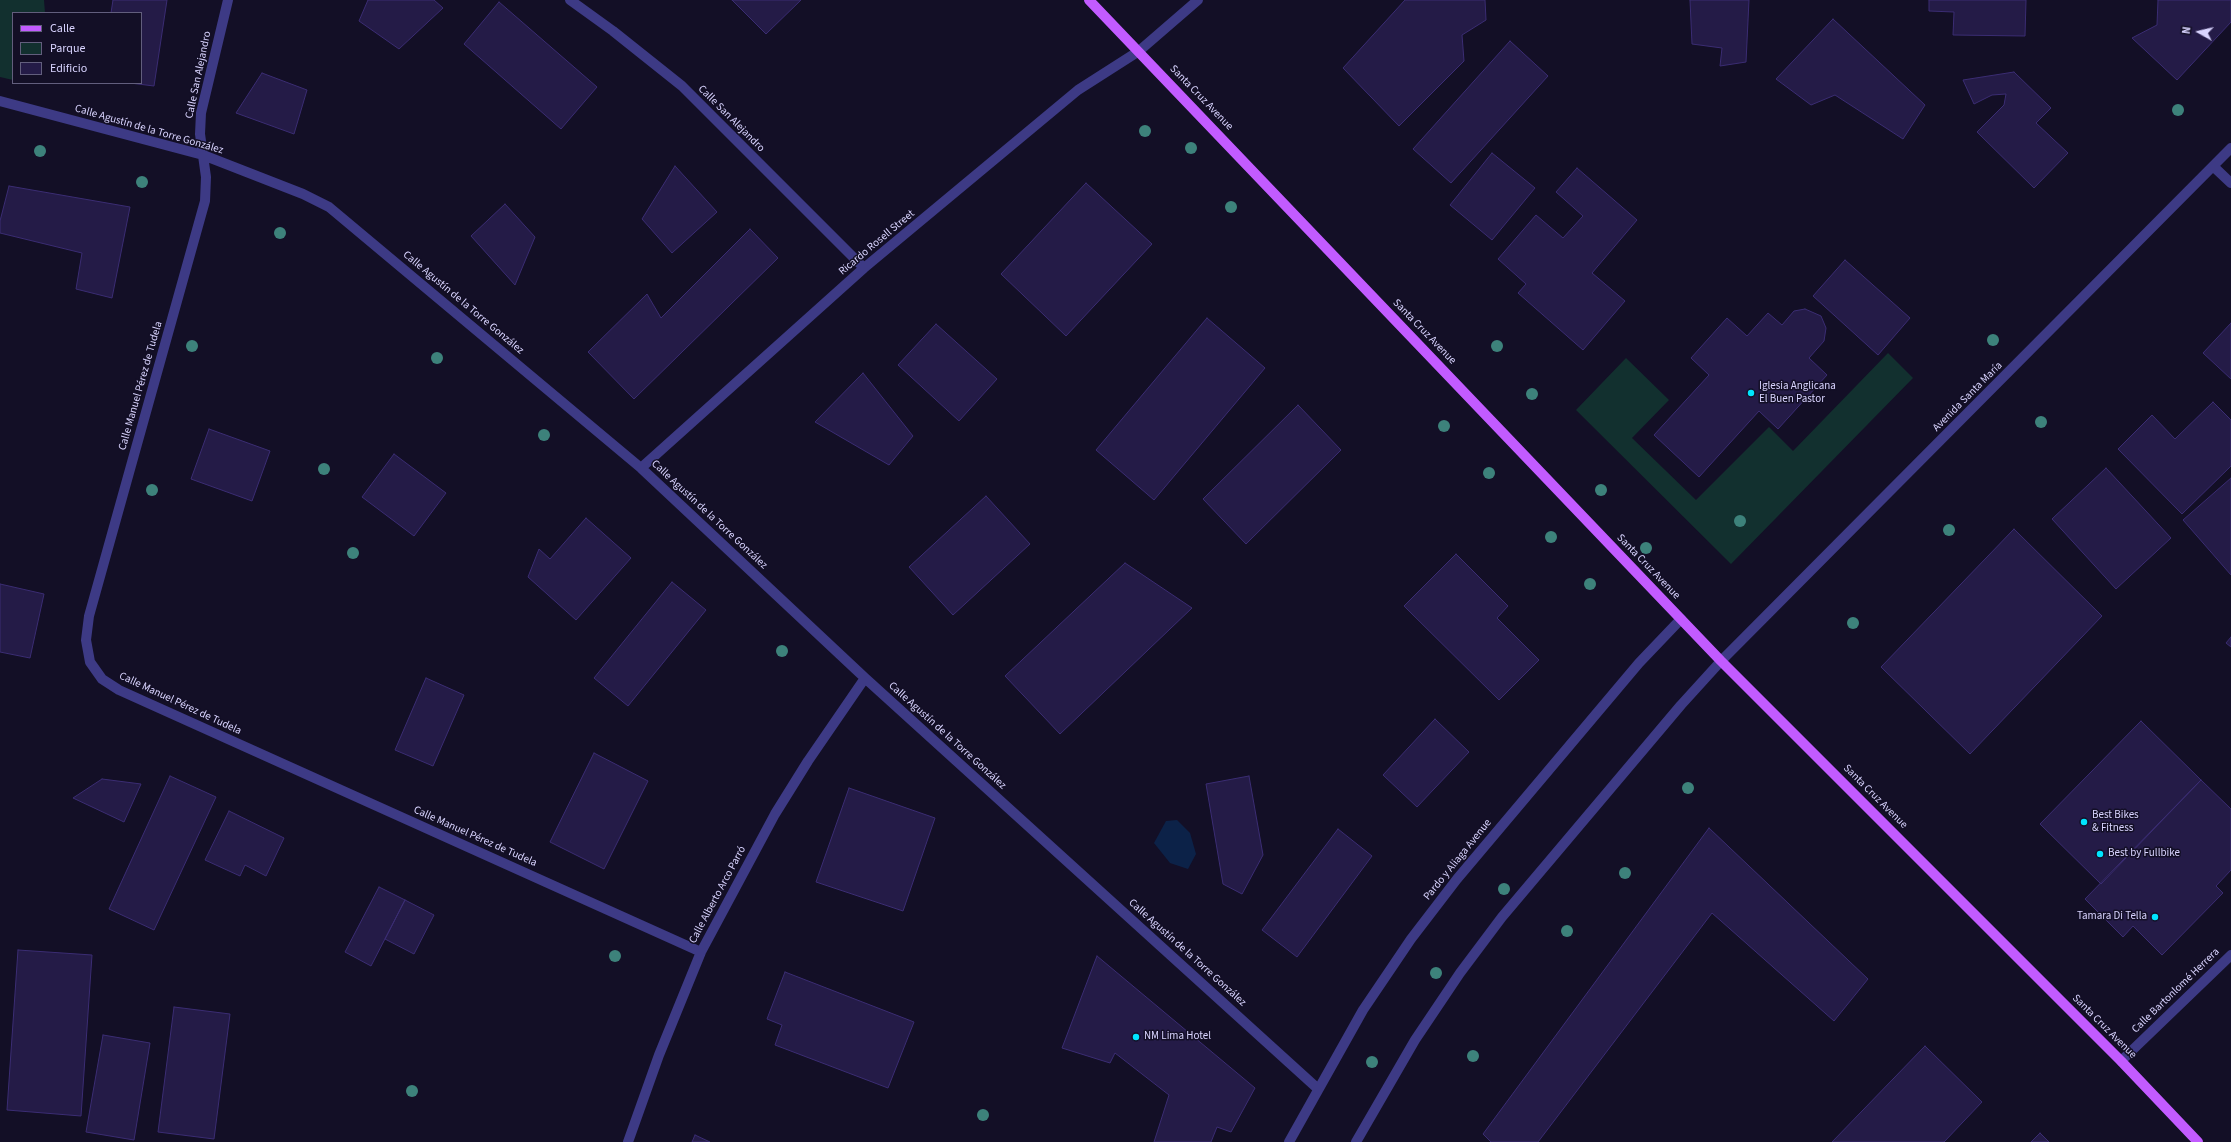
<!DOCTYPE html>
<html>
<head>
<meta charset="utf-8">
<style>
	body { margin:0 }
	#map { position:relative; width:2231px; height:1142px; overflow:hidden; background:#130f26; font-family:"Source Sans 3",sans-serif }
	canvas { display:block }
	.legend { position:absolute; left:12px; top:12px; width:130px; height:72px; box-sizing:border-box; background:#130f26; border:1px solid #625e7d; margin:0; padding:5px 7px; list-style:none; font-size:12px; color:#d9d4ff }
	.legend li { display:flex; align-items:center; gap:8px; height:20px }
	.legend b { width:20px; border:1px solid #625e7d }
	.north { position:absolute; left:2179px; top:12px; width:40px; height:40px; -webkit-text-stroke:3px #130f26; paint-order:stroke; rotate:278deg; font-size:11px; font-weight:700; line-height:16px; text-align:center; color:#d9d4ff }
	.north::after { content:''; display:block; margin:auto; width:14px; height:18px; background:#d9d4ff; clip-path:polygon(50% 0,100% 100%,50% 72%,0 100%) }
</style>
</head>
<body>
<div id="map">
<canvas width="2231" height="1142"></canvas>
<ul class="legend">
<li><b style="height:5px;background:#c25bff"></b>Calle</li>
<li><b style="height:11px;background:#12302f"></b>Parque</li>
<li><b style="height:11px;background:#241b47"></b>Edificio</li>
</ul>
<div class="north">N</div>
</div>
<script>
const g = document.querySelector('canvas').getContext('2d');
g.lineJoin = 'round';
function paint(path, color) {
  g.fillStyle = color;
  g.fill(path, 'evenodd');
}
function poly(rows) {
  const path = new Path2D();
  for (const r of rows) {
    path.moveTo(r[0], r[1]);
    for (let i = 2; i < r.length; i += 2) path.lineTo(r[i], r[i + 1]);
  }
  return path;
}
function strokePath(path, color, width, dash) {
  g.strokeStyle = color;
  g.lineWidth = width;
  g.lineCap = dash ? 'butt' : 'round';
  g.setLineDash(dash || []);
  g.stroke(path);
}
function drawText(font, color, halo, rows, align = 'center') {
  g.font = font + ' "Source Sans 3",sans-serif';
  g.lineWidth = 3;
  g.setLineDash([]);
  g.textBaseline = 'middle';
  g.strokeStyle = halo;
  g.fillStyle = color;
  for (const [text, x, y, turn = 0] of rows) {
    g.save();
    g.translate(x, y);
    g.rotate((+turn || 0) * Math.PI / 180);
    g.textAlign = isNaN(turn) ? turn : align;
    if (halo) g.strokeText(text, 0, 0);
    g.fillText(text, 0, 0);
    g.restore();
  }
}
const green = poly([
	[0,0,44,0,45,13,13,13,13,80,0,77],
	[1888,353,1913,378,1731,564,1576,410,1626,358,1669,400,1632,438,1696,500,1769,427,1793,451]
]);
const water = poly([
	[1177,820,1190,833,1196,854,1188,869,1170,863,1154,843,1166,821]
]);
const building = poly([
	[113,0,167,0,154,86,130,83,141,83,141,13,111,13,113,0],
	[368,0,434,0,443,8,399,49,359,21,368,0],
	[732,0,801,0,766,34,732,0],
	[1405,0,1485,0,1486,20,1462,35,1464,61,1399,126,1343,68,1405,0],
	[1690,0,1749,0,1746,62,1720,66,1722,48,1692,44,1690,0],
	[1929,0,2026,0,2025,36,1953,35,1954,12,1929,11,1929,0],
	[2158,0,2231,0,2231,22,2177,80,2132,38,2157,25,2158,0],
	[499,2,597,87,561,129,464,44,499,2],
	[1833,19,1925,105,1903,139,1835,95,1811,105,1776,79,1833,19],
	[1510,41,1548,76,1451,183,1413,149,1510,41],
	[2014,72,2051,108,2036,123,2068,153,2034,188,1977,132,2004,105,2006,94,1992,95,1974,104,1963,80,2014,72],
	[262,73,307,90,294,134,236,113,262,73],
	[1492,153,1535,188,1492,240,1450,205,1492,153],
	[675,166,717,212,672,253,642,219,675,166],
	[1577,168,1637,220,1592,273,1625,301,1583,350,1518,293,1526,284,1498,259,1536,215,1563,238,1583,216,1556,192,1577,168],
	[1086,183,1152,244,1066,336,1001,274,1086,183],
	[9,186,130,207,112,298,76,289,82,253,0,233,0,221,9,186],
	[505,204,535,237,515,285,471,236,505,204],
	[750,229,778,258,634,399,588,352,647,294,661,318,750,229],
	[1845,260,1910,318,1878,355,1813,296,1845,260],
	[1805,309,1821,316,1826,328,1824,341,1809,358,1827,375,1778,429,1759,411,1699,477,1654,435,1709,375,1691,358,1727,318,1747,336,1768,313,1782,325,1794,311,1805,309],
	[1207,318,1265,368,1154,500,1096,450,1207,318],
	[2231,323,2231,379,2203,353,2231,323],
	[936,324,997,379,959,421,898,365,936,324],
	[863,373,913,436,889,465,815,422,863,373],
	[2213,402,2231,420,2231,466,2182,514,2118,449,2152,415,2175,439,2213,402],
	[1298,405,1341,450,1246,544,1203,499,1298,405],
	[209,429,270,451,252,501,191,479,209,429],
	[394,454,446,493,414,536,362,497,394,454],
	[2106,468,2171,538,2116,589,2052,519,2106,468],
	[2231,478,2231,575,2183,520,2231,478],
	[986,496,1030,544,953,615,909,567,986,496],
	[586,518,631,558,576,620,528,577,539,549,550,559,586,518],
	[2014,529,2102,616,1970,754,1881,667,2014,529],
	[1456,554,1508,606,1497,618,1539,660,1499,700,1404,606,1456,554],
	[1125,563,1192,608,1060,734,1005,676,1125,563],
	[672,582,706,610,628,706,594,678,672,582],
	[0,584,44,594,30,658,0,652,0,584],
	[2231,637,2231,647,2226,643,2231,637],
	[426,678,464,695,433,766,395,750,426,678],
	[1435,719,1469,752,1417,807,1383,775,1435,719],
	[2141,721,2201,780,2101,884,2040,824,2141,721],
	[594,753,648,781,604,869,550,842,594,753],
	[170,776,216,797,154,930,109,909,170,776],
	[1249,776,1263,855,1242,894,1223,884,1206,784,1249,776],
	[102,779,141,784,124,822,73,798,102,779],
	[2201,780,2231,809,2231,870,2216,886,2223,893,2162,955,2133,926,2123,937,2085,899,2201,780],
	[849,788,935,818,903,911,816,882,849,788],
	[229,811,284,838,266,876,245,865,240,876,205,860,229,811],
	[1709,828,1868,979,1834,1021,1712,913,1538,1142,1491,1142,1483,1134,1709,828],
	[1338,829,1372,856,1297,957,1262,930,1338,829],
	[379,887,405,900,371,966,345,952,379,887],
	[405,900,434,915,414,954,385,939,405,900],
	[18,950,92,955,81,1116,7,1110,18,950],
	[1097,956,1255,1088,1231,1132,1217,1127,1211,1142,1154,1142,1169,1095,1115,1053,1110,1063,1062,1048,1097,956],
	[785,972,914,1022,888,1088,775,1045,782,1025,767,1019,785,972],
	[174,1007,230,1014,214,1139,158,1132,174,1007],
	[103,1035,150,1043,134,1140,86,1132,103,1035],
	[1925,1046,1982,1102,1944,1142,1832,1142,1925,1046],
	[2040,1133,2049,1142,2031,1142,2040,1133],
	[695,1135,710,1142,692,1142,695,1135]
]);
const minor = poly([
	[228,0,201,113,200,134,206,177,205,201,89,616,86,640,90,662,102,679,119,690,701,952],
	[570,0,613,31,682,86,864,268],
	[0,101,203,155,303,194,329,207,641,468,865,678,1317,1088],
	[2214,167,2231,183],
	[641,468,864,268,1078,90,1139,51,1198,0],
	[2121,1061,2231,955],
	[628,1142,659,1055,701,952,775,814,808,761,865,678],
	[1289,1142,1363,1010,1411,939,1457,879,1639,663,1681,619],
	[1356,1142,1415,1040,1460,973,1502,917,1681,705,1721,661,2231,148]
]);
const major = poly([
	[1089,0,1721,661,2121,1061,2198,1142]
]);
const trees = [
	[2178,110],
	[1145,131],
	[1191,148],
	[40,151],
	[142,182],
	[1231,207],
	[280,233],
	[1993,340],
	[192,346],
	[1497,346],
	[437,358],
	[1532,394],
	[2041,422],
	[1444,426],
	[544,435],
	[324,469],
	[1489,473],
	[152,490],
	[1601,490],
	[1740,521],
	[1949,530],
	[1551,537],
	[1646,548],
	[353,553],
	[1590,584],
	[1853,623],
	[782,651],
	[1688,788],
	[1625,873],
	[1504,889],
	[1567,931],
	[615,956],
	[1436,973],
	[1473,1056],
	[1372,1062],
	[412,1091],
	[983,1115]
];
const markers = [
	[1751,393,4,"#00e5ff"],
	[2084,822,4,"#00e5ff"],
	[2100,854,4,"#00e5ff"],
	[2155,917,4,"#00e5ff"],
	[1136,1037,4,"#00e5ff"]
];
const streetNames = [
	["Calle San Alejandro",199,75,-78],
	["Santa Cruz Avenue",1201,98,46],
	["Calle San Alejandro",731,119,45],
	["Calle Agustín de la Torre González",149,130,16],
	["Ricardo Rosell Street",877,243,-40],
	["Calle Agustín de la Torre González",463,303,40],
	["Santa Cruz Avenue",1424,332,46],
	["Calle Manuel Pérez de Tudela",141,386,-74],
	["Avenida Santa María",1968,397,-45],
	["Calle Agustín de la Torre González",709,515,43],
	["Santa Cruz Avenue",1648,567,46],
	["Calle Manuel Pérez de Tudela",180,704,25],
	["Calle Agustín de la Torre González",947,736,42],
	["Santa Cruz Avenue",1875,797,45],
	["Calle Manuel Pérez de Tudela",475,837,24],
	["Pardo y Aliaga Avenue",1458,860,-51],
	["Calle Alberto Arco Parró",718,895,-62],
	["Calle Agustín de la Torre González",1187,953,42],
	["Calle Bartonlomé Herrera",2176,991,-44],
	["Santa Cruz Avenue",2104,1027,45]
];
const poiNames = [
	["Iglesia Anglicana",1759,387],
	["El Buen Pastor",1759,400],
	["Best Bikes",2092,816],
	["& Fitness",2092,829],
	["Best by Fullbike",2108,854],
	["Tamara Di Tella",2147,917,"right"],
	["NM Lima Hotel",1144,1037]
];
paint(green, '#12302f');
paint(water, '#0c2248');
paint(building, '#241b47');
strokePath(building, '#3b2d73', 1);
strokePath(minor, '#3d3a85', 10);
strokePath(major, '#c25bff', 10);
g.fillStyle = '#3d827b';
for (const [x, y] of trees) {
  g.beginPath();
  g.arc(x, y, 6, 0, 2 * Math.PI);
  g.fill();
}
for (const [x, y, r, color] of markers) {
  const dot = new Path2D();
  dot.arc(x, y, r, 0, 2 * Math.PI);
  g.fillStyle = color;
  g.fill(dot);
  strokePath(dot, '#130f26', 1.5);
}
drawText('11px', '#d9d4ff', '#130f26', streetNames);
drawText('11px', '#d9d4ff', '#130f26', poiNames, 'left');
</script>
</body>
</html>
